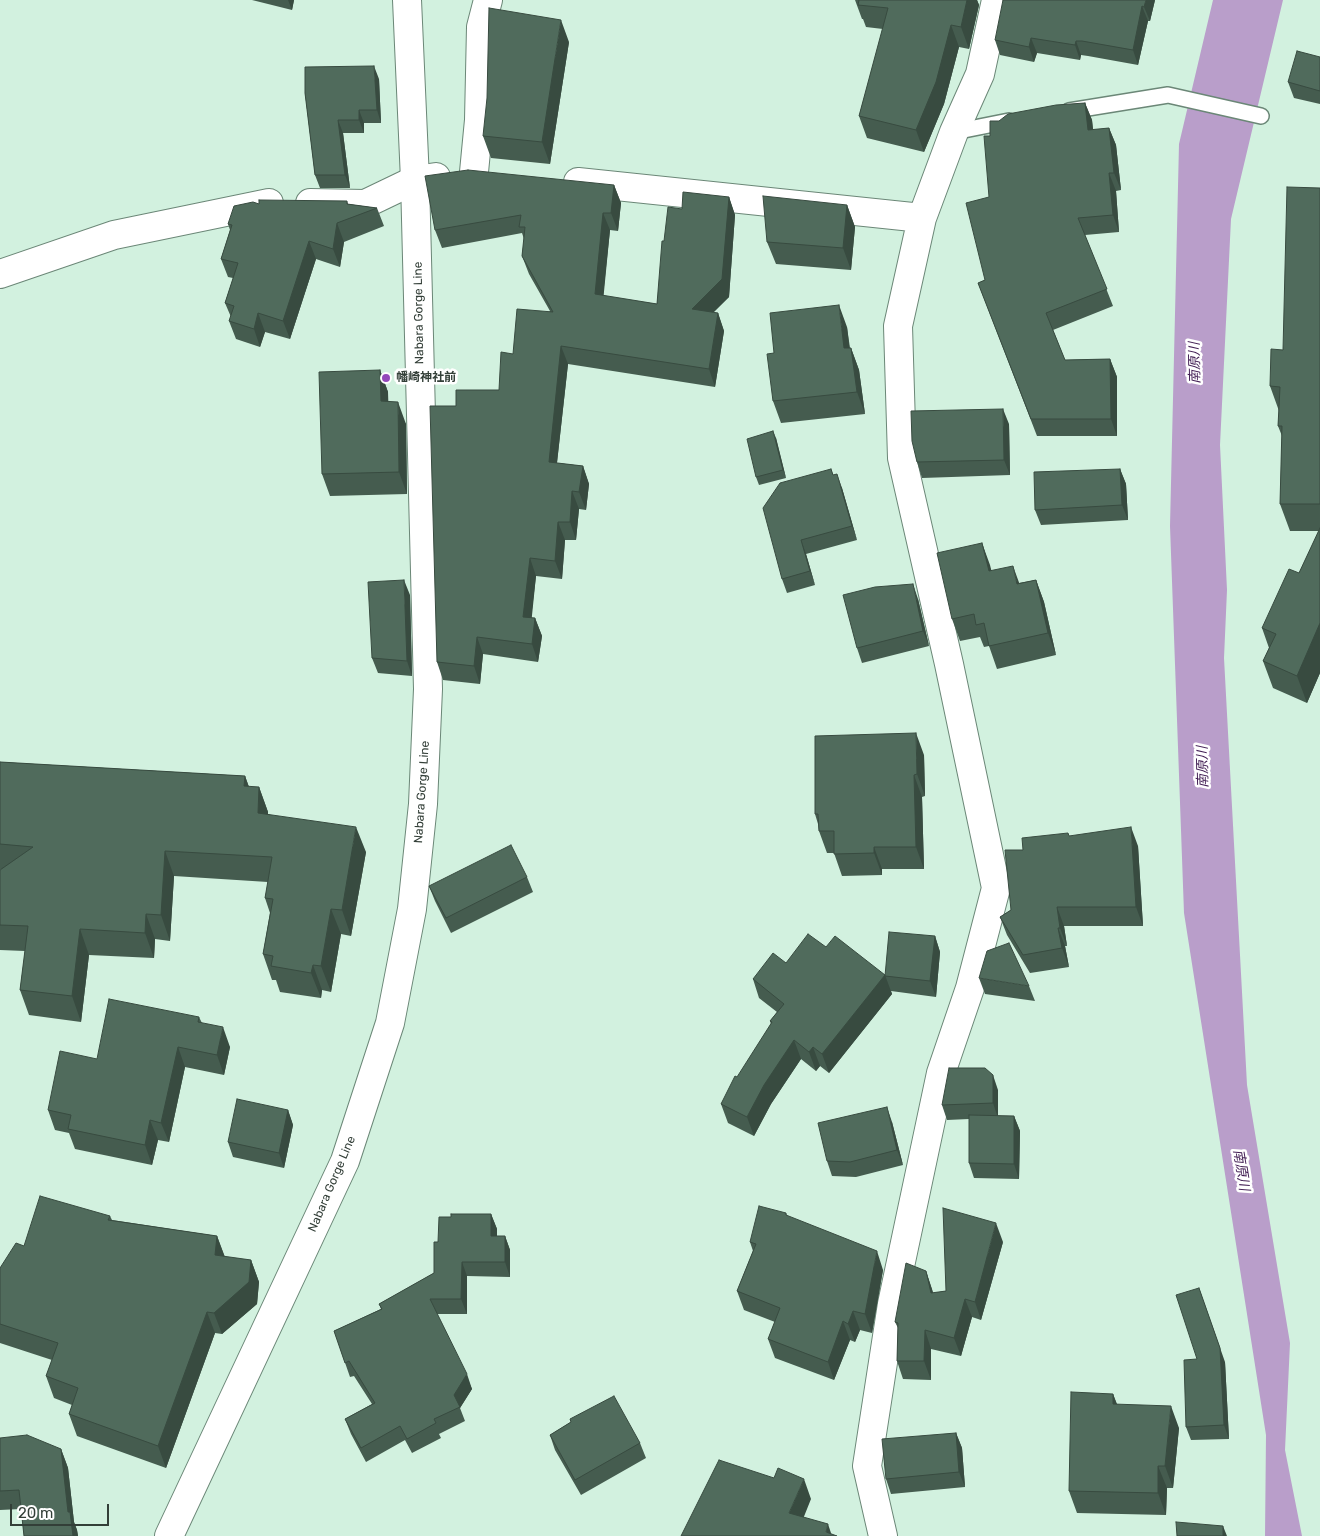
<!DOCTYPE html>
<html>
<head>
<meta charset="utf-8">
<style>
	body { margin:0 }
	#map { position:relative; width:1320px; height:1536px; overflow:hidden; background:#d2f1df; font-family:Rubik,sans-serif }
	canvas { display:block }
	.scale { position:absolute; left:10px; top:1504px; width:99px; height:22px; box-sizing:border-box; border:2px solid #333f38; border-top:0; padding-left:6px; font-size:15px; line-height:18px; white-space:nowrap; color:#333f38; -webkit-text-stroke:4px #fff; paint-order:stroke }
</style>
</head>
<body>
<div id="map">
<canvas width="1320" height="1536"></canvas>
<div class="scale">20 m</div>
</div>
<script>
const g = document.querySelector('canvas').getContext('2d');
g.lineJoin = 'round';
function paint(path, color) {
  g.fillStyle = color;
  g.fill(path, 'evenodd');
}
function poly(rows) {
  const path = new Path2D();
  for (const r of rows) {
    path.moveTo(r[0], r[1]);
    for (let i = 2; i < r.length; i += 2) path.lineTo(r[i], r[i + 1]);
  }
  return path;
}
function strokePath(path, color, width, dash) {
  g.strokeStyle = color;
  g.lineWidth = width;
  g.lineCap = dash ? 'butt' : 'round';
  g.setLineDash(dash || []);
  g.stroke(path);
}
function drawText(font, color, halo, rows, align = 'center') {
  g.font = font + ' Rubik,"Noto Sans JP",sans-serif';
  g.lineWidth = 5;
  g.setLineDash([]);
  g.textBaseline = 'middle';
  g.strokeStyle = halo;
  g.fillStyle = color;
  for (const [text, x, y, turn = 0] of rows) {
    g.save();
    g.translate(x, y);
    g.rotate((+turn || 0) * Math.PI / 180);
    g.textAlign = isNaN(turn) ? turn : align;
    if (halo) g.strokeText(text, 0, 0);
    g.fillText(text, 0, 0);
    g.restore();
  }
}
const water = poly([
	[1213,0,1283,0,1231,219,1220,445,1227,590,1224,658,1247,1085,1290,1343,1285,1450,1302,1536,1265,1536,1266,1435,1184,913,1170,526,1179,144]
]);
const lane = poly([
	[1069,111,1168,95,1261,116],
	[954,132,1009,121]
]);
const street = poly([
	[474,172,479,120,481,27,488,0],
	[578,182,922,218],
	[310,203,365,204,415,180,436,177],
	[0,274,114,235,269,203],
	[883,1536,867,1466,892,1304,941,1073,970,988,996,888,949,664,902,458,898,326,922,218,954,132,980,74,996,0]
]);
const secondary = poly([
	[169,1536,345,1161,390,1023,412,909,423,804,428,689,415,180,407,0]
]);
const wall = poly([
	[252,0,294,0,292,10],
	[855,0,977,0,979,5,969,49,959,47,944,104,924,152,867,138,859,116,883,29,866,27,863,19,862,19],
	[1155,0,1150,21,1148,21,1138,65,1088,56,1081,55,1080,60,1037,53,1034,62,1000,55,995,40],
	[569,42,550,164,491,158,483,136],
	[1320,57,1320,104,1294,98,1288,82],
	[379,79,381,123,364,123,364,133,343,133,350,188,320,188,315,175,305,93],
	[1085,103,1092,120,1093,130,1109,128,1116,145,1121,190,1116,191,1119,232,1085,235,1113,306,1053,330,1065,360,1110,359,1117,377,1117,436,1037,436,978,283,985,280,989,197,999,121],
	[614,185,621,203,618,231,610,230,603,296,657,304,664,241,682,209,729,197,735,215,729,297,713,313,718,313,724,331,715,387,568,364,557,463,583,466,589,484,586,510,579,509,576,540,565,540,562,579,536,576,531,618,535,618,542,636,538,662,483,654,480,684,443,680,437,662,456,406,499,390,513,354,550,311,529,274,522,256,524,239,522,233,442,248,435,230],
	[1320,188,1320,673,1307,703,1273,688,1263,661,1269,648,1262,628,1299,573,1319,531,1290,531,1280,504,1282,436,1278,426,1279,411,1270,386,1283,350],
	[347,201,348,204,377,208,384,226,344,242,340,267,316,259,290,339,265,332,260,347,236,339,229,321,231,317,225,303,233,278,228,277,221,259,230,230,228,224,259,204],
	[847,205,855,227,851,270,776,264,767,242],
	[847,327,850,348,851,348,859,370,865,414,781,423,773,401,774,353],
	[380,370,388,392,388,401,406,424,407,494,330,496,322,474],
	[1009,424,1010,475,922,478,917,462],
	[776,438,786,478,759,485,756,477],
	[831,469,833,475,842,488,857,540,806,554,815,585,787,593,782,579],
	[1120,469,1126,484,1128,520,1041,525,1035,510],
	[982,543,991,571,1019,583,1036,580,1044,602,1056,655,997,669,989,646,984,647,980,637,960,641,952,619],
	[410,595,412,676,378,673,372,658],
	[918,599,929,646,862,663,857,648],
	[924,755,925,796,922,797,924,869,882,869,882,875,842,876,834,853,827,853,819,831,818,824,815,814],
	[0,762,245,776,249,787,259,787,268,812,268,814,366,852,351,936,341,934,331,992,322,990,321,998,280,992,276,980,272,980,263,954,270,913,265,898,268,882,174,876,170,941,155,939,154,958,89,955,81,1022,29,1015,20,990,25,951,0,950,0,870,1,869,0,869],
	[1069,836,1138,846,1143,926,1064,926,1067,946,1065,946,1069,967,1030,973,1007,935,1000,917,1011,910,1023,850],
	[527,877,533,892,451,933,435,901,429,886],
	[935,936,940,952,936,997,891,991,892,994,829,1073,820,1066,816,1071,801,1059,771,1104,754,1136,728,1123,721,1104,771,1024,770,1021,777,1012,759,998,753,979,786,963,826,947,885,975,885,976],
	[979,978,1029,986,1035,1001,985,994],
	[199,1017,202,1023,230,1047,224,1075,185,1067,169,1142,158,1140,152,1165,75,1149,69,1133,55,1130,48,1110,97,1059],
	[998,1090,998,1116,1014,1116,1020,1131,1019,1179,974,1178,969,1163,969,1119,947,1120,942,1105],
	[288,1110,293,1125,284,1168,233,1157,228,1142],
	[892,1122,903,1165,856,1177,832,1176,827,1161],
	[786,1213,787,1216,883,1270,872,1333,860,1330,855,1342,850,1340,834,1380,775,1358,768,1339,775,1322,744,1310,737,1291,753,1251,750,1242],
	[491,1214,497,1229,497,1236,505,1236,510,1250,510,1277,467,1276,467,1314,437,1314,472,1389,460,1408,465,1421,439,1434,441,1438,412,1453,405,1440,366,1462,351,1434,345,1419,372,1404,354,1376,350,1377,334,1331,381,1309,379,1304,434,1273,438,1242,451,1217],
	[110,1216,112,1220,217,1236,225,1257,251,1260,259,1282,257,1304,222,1334,215,1333,166,1468,77,1436,69,1414,72,1405,54,1398,46,1376,52,1360,0,1343,0,1268,24,1246],
	[1003,1242,981,1320,972,1317,961,1356,931,1349,931,1380,903,1379,897,1361,898,1328,895,1322,926,1271,933,1293,946,1291],
	[1225,1362,1229,1439,1191,1440,1186,1427],
	[1113,1394,1117,1404,1179,1428,1173,1488,1167,1488,1166,1515,1077,1513,1069,1491],
	[571,1422,640,1443,646,1458,581,1495,555,1450,550,1435],
	[956,1433,962,1448,965,1487,891,1494,886,1479],
	[0,1438,61,1449,68,1468,74,1522,77,1530,78,1536,24,1536,21,1509,0,1510]
]);
const shadedWall = poly([
	[288,0,294,0,292,10],
	[967,0,977,0,979,5,969,49,961,27],
	[1146,0,1155,0,1150,21,1144,7],
	[1142,6,1148,21,1138,65,1133,50],
	[561,20,569,42,550,164,542,142],
	[951,25,959,47,944,104,924,152,916,130],
	[1031,38,1037,53,1034,62,1029,47],
	[1076,41,1081,55,1080,60,1075,45],
	[374,66,379,79,381,123,377,110],
	[1085,103,1092,120,1095,148,1088,130],
	[359,110,364,123,364,133,359,120],
	[338,120,343,133,350,188,345,175],
	[1109,128,1116,145,1121,190,1114,173],
	[1109,173,1116,191,1119,232,1113,215],
	[614,185,621,203,618,231,611,213],
	[729,197,735,215,729,297,698,327,692,309],
	[847,205,855,227,851,270,843,248],
	[603,213,610,230,602,312,595,294],
	[337,223,344,242,340,267,333,249],
	[309,241,316,259,290,339,283,321],
	[839,305,847,327,852,370,844,348],
	[258,313,265,332,260,347,254,329],
	[718,313,724,331,715,387,709,369],
	[561,346,568,364,555,480,549,462],
	[851,348,859,370,865,414,857,392],
	[1110,359,1117,377,1117,436,1111,419],
	[380,370,388,392,389,423,381,401],
	[398,402,406,424,407,494,399,472],
	[1003,409,1009,424,1010,475,1004,460],
	[773,431,776,438,786,478,783,470],
	[583,466,589,484,586,510,579,492],
	[1120,469,1126,484,1128,520,1122,505],
	[837,474,842,488,857,540,852,526],
	[572,491,579,509,576,540,570,522],
	[558,522,565,540,562,579,555,561],
	[801,540,806,554,815,585,810,571],
	[982,543,990,565,997,593,989,571],
	[530,558,536,576,530,635,523,617],
	[1013,566,1021,588,1017,584],
	[404,580,410,595,412,676,407,661],
	[1036,580,1044,602,1056,655,1048,633],
	[913,584,918,599,929,646,923,631],
	[535,618,542,636,538,662,532,644],
	[1320,623,1320,673,1307,703,1297,676],
	[477,637,483,654,480,684,474,666],
	[916,733,924,755,925,796,917,774],
	[914,775,922,797,924,869,916,847],
	[245,776,254,801,244,786],
	[259,787,268,812,267,838,258,813],
	[356,827,366,852,351,936,342,910],
	[1131,827,1138,846,1143,926,1136,907],
	[874,847,882,869,882,875,874,853],
	[165,851,174,876,170,941,161,915],
	[1057,907,1064,926,1067,946,1060,928],
	[331,909,341,934,331,992,321,966],
	[146,914,155,939,154,958,145,933],
	[1058,928,1065,946,1069,967,1062,948],
	[80,929,89,955,81,1022,72,996],
	[935,936,940,952,936,997,930,981],
	[313,965,322,990,321,998,311,973],
	[885,975,892,994,829,1073,822,1054],
	[223,1027,230,1047,224,1075,217,1055],
	[794,1040,801,1059,771,1104,754,1136,747,1117,764,1085],
	[178,1047,185,1067,169,1142,161,1123],
	[813,1047,820,1066,816,1071,809,1052],
	[993,1075,998,1090,998,1118,993,1103],
	[887,1107,892,1122,903,1165,897,1150],
	[288,1110,293,1125,284,1168,279,1153],
	[1014,1116,1020,1131,1019,1179,1014,1164],
	[150,1120,158,1140,152,1165,145,1145],
	[491,1214,497,1229,497,1250,491,1236],
	[996,1223,1003,1242,981,1320,975,1302],
	[217,1236,225,1258,215,1255],
	[505,1236,510,1250,510,1277,505,1262],
	[877,1251,883,1270,872,1333,865,1314],
	[251,1260,259,1282,257,1304,222,1334,214,1313],
	[462,1262,467,1276,467,1314,461,1299],
	[926,1271,932,1289,938,1311,931,1293],
	[1199,1288,1225,1362,1229,1439,1224,1425],
	[965,1299,972,1317,961,1356,954,1338],
	[853,1311,860,1330,855,1342,848,1324],
	[207,1312,215,1333,166,1468,158,1446],
	[843,1321,850,1340,834,1380,828,1362],
	[925,1330,931,1349,931,1380,924,1361],
	[467,1374,472,1389,460,1408,454,1395],
	[1113,1394,1121,1416,1113,1404],
	[1171,1406,1179,1428,1173,1488,1165,1466],
	[956,1433,962,1448,965,1487,959,1472],
	[61,1449,68,1468,74,1522,77,1530,78,1536,73,1536,68,1512],
	[1158,1466,1167,1488,1166,1515,1158,1493],
	[804,1479,811,1499,797,1534,789,1513],
	[828,1524,832,1536,826,1532],
	[1223,1526,1227,1536,1223,1536]
]);
const building = poly([
	[859,0,967,0,961,27,951,25,936,82,916,130,859,116,888,8,858,5,859,0],
	[1003,0,1146,0,1144,7,1142,6,1133,50,1082,41,1076,41,1075,45,1031,38,1029,47,995,40,1003,0],
	[489,8,561,20,542,142,483,136,487,98,489,8],
	[1297,51,1320,57,1320,91,1288,82,1297,51],
	[374,66,377,110,359,110,359,120,338,120,345,175,315,175,305,93,305,67,374,66],
	[1085,103,1088,130,1109,128,1114,173,1109,173,1113,215,1078,218,1107,289,1046,313,1065,360,1110,359,1111,419,1031,419,978,283,985,280,966,203,989,197,984,136,990,136,990,121,999,121,1008,114,1056,105,1085,103],
	[468,170,614,185,611,213,603,213,595,294,657,304,662,241,664,241,668,207,682,209,683,192,729,197,722,279,692,309,718,313,709,369,561,346,549,462,583,466,579,492,572,491,570,522,558,522,555,561,530,558,523,617,535,618,532,644,477,637,474,666,437,662,430,406,456,406,456,390,499,390,501,352,513,354,517,309,553,312,522,256,525,227,519,227,521,215,435,230,425,176,468,170],
	[1287,187,1320,188,1320,504,1280,504,1282,426,1278,426,1280,387,1270,386,1271,349,1283,350,1287,187],
	[763,196,847,205,843,248,767,242,763,196],
	[259,200,347,201,347,204,377,208,337,223,333,249,309,241,283,321,258,313,254,329,229,321,234,306,225,303,238,263,221,259,232,225,228,224,234,206,253,202,259,204,259,200],
	[839,305,844,348,851,348,857,392,773,401,767,354,774,353,770,313,839,305],
	[380,370,381,401,398,402,399,472,322,474,319,372,380,370],
	[1003,409,1004,460,917,462,912,441,911,411,1003,409],
	[773,431,783,470,756,477,747,439,773,431],
	[831,469,833,475,837,474,852,526,801,540,810,571,782,579,763,508,780,483,831,469],
	[1120,469,1122,505,1035,510,1034,472,1120,469],
	[1320,528,1320,623,1297,676,1263,661,1276,634,1262,628,1289,569,1299,573,1320,528],
	[982,543,989,571,1013,566,1017,584,1036,580,1048,633,989,646,984,623,976,625,974,614,952,619,937,553,982,543],
	[404,580,407,661,372,658,368,582,404,580],
	[913,584,923,631,857,648,843,595,875,587,913,584],
	[916,733,917,774,914,775,916,847,874,847,874,853,834,854,834,831,819,831,818,814,815,814,815,736,916,733],
	[0,762,245,776,244,786,259,787,258,813,356,827,342,910,331,909,321,966,313,965,311,973,271,966,273,956,263,954,273,899,265,898,272,857,165,851,161,915,146,914,145,933,80,929,72,996,20,990,28,926,0,925,0,870,33,847,0,844,0,762],
	[1131,827,1136,907,1057,907,1060,928,1058,928,1062,948,1023,955,1000,917,1011,910,1005,850,1023,850,1022,838,1068,833,1069,836,1131,827],
	[511,845,527,877,446,918,429,886,511,845],
	[889,932,935,936,930,981,885,976,889,932],
	[808,934,826,947,835,936,885,975,822,1054,813,1047,809,1052,794,1040,764,1085,747,1117,721,1104,735,1076,737,1077,772,1022,770,1021,784,1004,753,979,773,953,786,963,808,934],
	[1009,943,1029,986,979,978,987,951,1009,943],
	[109,999,199,1017,198,1022,223,1027,217,1055,178,1047,161,1123,150,1120,145,1145,68,1129,71,1115,48,1110,60,1051,97,1059,109,999],
	[949,1068,985,1068,993,1075,993,1103,942,1105,949,1068],
	[237,1099,288,1110,279,1153,228,1142,237,1099],
	[887,1107,897,1150,850,1162,827,1161,818,1123,887,1107],
	[969,1115,1014,1116,1014,1164,969,1163,969,1115],
	[40,1196,110,1216,108,1220,217,1236,215,1255,251,1260,249,1282,214,1313,207,1312,158,1446,69,1414,78,1388,46,1376,58,1343,0,1324,0,1268,16,1243,24,1246,40,1196],
	[759,1206,786,1213,786,1215,877,1251,865,1314,853,1311,848,1324,843,1321,828,1362,768,1339,780,1308,737,1291,756,1244,750,1242,759,1206],
	[943,1208,996,1223,975,1302,965,1299,954,1338,925,1330,924,1361,897,1361,898,1323,895,1322,906,1263,926,1271,931,1293,946,1291,943,1208],
	[451,1214,491,1214,491,1236,505,1236,505,1262,462,1262,461,1299,430,1299,467,1374,454,1395,460,1407,434,1419,436,1423,407,1439,400,1426,361,1448,345,1419,375,1403,349,1361,345,1363,334,1331,382,1309,379,1304,434,1273,434,1242,438,1242,439,1217,451,1217,451,1214],
	[1199,1288,1220,1348,1224,1425,1186,1427,1184,1360,1197,1359,1176,1295,1199,1288],
	[1071,1392,1113,1394,1113,1404,1171,1406,1165,1466,1158,1466,1158,1493,1069,1491,1071,1392],
	[614,1396,640,1443,575,1480,550,1435,571,1422,570,1419,614,1396],
	[956,1433,959,1472,886,1479,882,1439,956,1433],
	[27,1435,61,1449,68,1512,70,1512,73,1536,24,1536,19,1490,0,1491,0,1438,27,1435],
	[719,1460,774,1478,778,1468,804,1479,789,1513,828,1524,826,1532,837,1536,681,1536,719,1460],
	[1176,1522,1223,1526,1223,1536,1177,1536,1176,1522]
]);
const markers = [
	[386,378,5,"#9348ba"]
];
const streetNames = [
	["Nabara Gorge Line",419,313,-91],
	["Nabara Gorge Line",422,792,-86],
	["Nabara Gorge Line",332,1184,-67]
];
const poiNames = [
	["幡崎神社前",396,378]
];
const waterNames = [
	["南原川",1195,363,-91],
	["南原川",1203,767,-91],
	["南原川",1241,1170,81]
];
paint(water, '#b99eca');
strokePath(lane, '#6b8777', 18);
strokePath(street, '#6b8777', 30);
strokePath(secondary, '#6b8777', 30);
strokePath(lane, '#fff', 15);
strokePath(street, '#fff', 28);
strokePath(secondary, '#fff', 28);
paint(wall, '#455c4f');
paint(shadedWall, '#384b40');
paint(building, '#506b5c');
strokePath(building, '#384b40', 1);
for (const [x, y, r, color] of markers) {
  const dot = new Path2D();
  dot.arc(x, y, r, 0, 2 * Math.PI);
  g.fillStyle = color;
  g.fill(dot);
  strokePath(dot, '#fff', 2);
}
drawText('12px', '#333f38', '#fff', streetNames);
drawText('bold 12px', '#333f38', '#fff', poiNames, 'left');
drawText('italic 14px', '#411d53', '#fff', waterNames);
</script>
</body>
</html>
